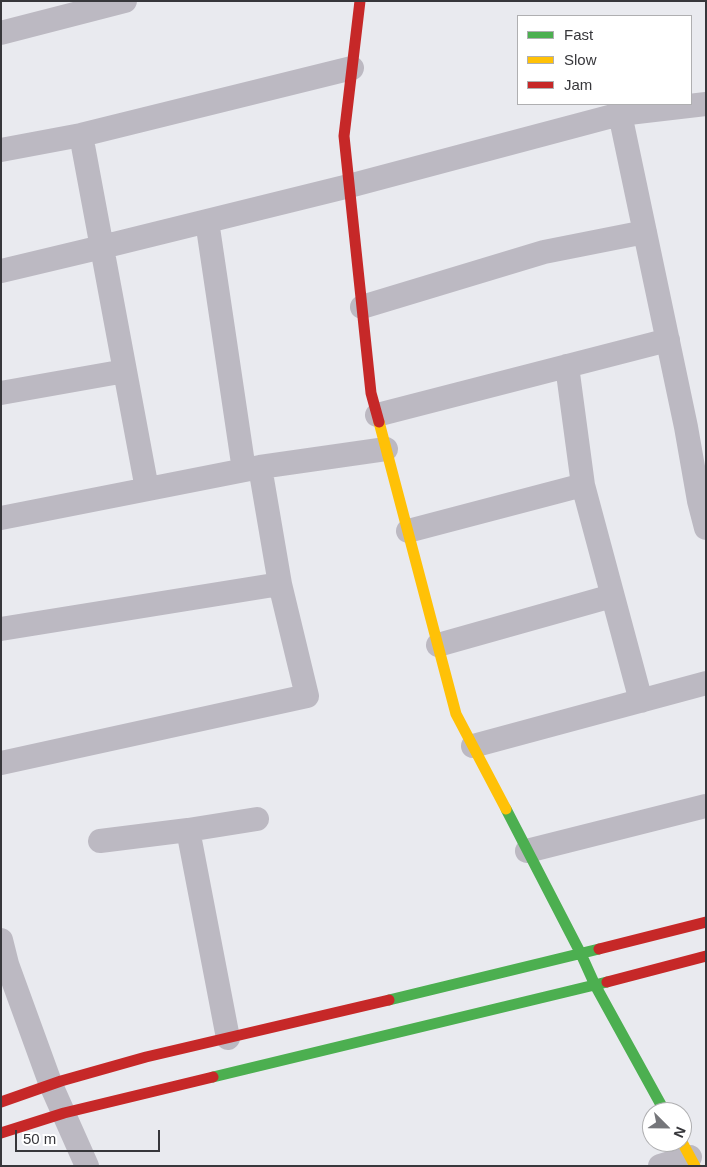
<!DOCTYPE html>
<html>
<head>
<meta charset="utf-8">
<style>
	body { margin:0 }
	#map { position:relative; width:707px; height:1167px; overflow:hidden; background:#e9eaef; font-family:Arial,sans-serif }
	canvas { display:block }
	.frame { position:absolute; inset:0; border:2px solid #37373b; pointer-events:none }
	.legend { position:absolute; left:517px; top:15px; width:175px; height:90px; box-sizing:border-box; background:#fff; border:1px solid #afafb1; margin:0; padding:6px 9px; list-style:none; font-size:15px; color:#37373b }
	.legend li { display:flex; align-items:center; gap:10px; height:25px }
	.legend b { width:25px; border:1px solid #afafb1 }
	.north { position:absolute; left:642px; top:1102px; width:50px; height:50px; box-sizing:border-box; background:#fff; border:1px solid #afafb1; border-radius:50%; rotate:113deg; font-size:14px; font-weight:700; line-height:20px; text-align:center; color:#37373b }
	.north::after { content:''; display:block; margin:auto; width:18px; height:22px; background:#75767a; clip-path:polygon(50% 0,100% 100%,50% 72%,0 100%) }
	.scale { position:absolute; left:15px; top:1130px; width:145px; height:22px; box-sizing:border-box; border:2px solid #37373b; border-top:0; padding-left:6px; font-size:15px; line-height:18px; white-space:nowrap; color:#37373b; -webkit-text-stroke:4px #fff; paint-order:stroke }
</style>
</head>
<body>
<div id="map">
<canvas width="707" height="1167"></canvas>
<div class="frame"></div>
<ul class="legend">
<li><b style="height:6px;background:#4caf50"></b>Fast</li>
<li><b style="height:6px;background:#ffc107"></b>Slow</li>
<li><b style="height:6px;background:#c62828"></b>Jam</li>
</ul>
<div class="north">N</div>
<div class="scale">50 m</div>
</div>
<script>
const g = document.querySelector('canvas').getContext('2d');
g.lineJoin = 'round';
function poly(rows) {
  const path = new Path2D();
  for (const r of rows) {
    path.moveTo(r[0], r[1]);
    for (let i = 2; i < r.length; i += 2) path.lineTo(r[i], r[i + 1]);
  }
  return path;
}
function strokePath(path, color, width, dash) {
  g.strokeStyle = color;
  g.lineWidth = width;
  g.lineCap = dash ? 'butt' : 'round';
  g.setLineDash(dash || []);
  g.stroke(path);
}
const street = poly([
	[1,33,125,1],
	[620,114,686,427,699,501,706,528],
	[81,135,147,489],
	[1,150,81,135,352,68],
	[207,221,244,470],
	[1,271,102,247,349,186,620,114,706,104],
	[362,307,544,252,645,232],
	[567,366,583,485,641,701],
	[1,393,125,371],
	[377,415,668,340],
	[1,518,260,467,386,449],
	[408,531,583,485],
	[1,629,280,584],
	[438,645,612,596],
	[473,746,706,683],
	[1,763,307,696,280,584,260,467],
	[188,830,257,819],
	[100,841,188,830,228,1038],
	[527,851,706,806],
	[1,940,7,964,51,1085,87,1166],
	[660,1166,690,1157]
]);
const fast = poly([
	[506,809,581,954,595,985,665,1112],
	[389,1000,599,949],
	[213,1077,607,982]
]);
const slow = poly([
	[379,422,456,714,506,809],
	[682,1142,695,1166]
]);
const jam = poly([
	[360,1,344,136,371,393,379,422],
	[599,949,706,922],
	[607,982,706,956],
	[1,1102,61,1081,146,1057,389,1000],
	[1,1133,64,1113,213,1077]
]);
strokePath(street, '#bcb9c2', 24);
strokePath(fast, '#4caf50', 11);
strokePath(slow, '#ffc107', 11);
strokePath(jam, '#c62828', 11);
</script>
</body>
</html>
